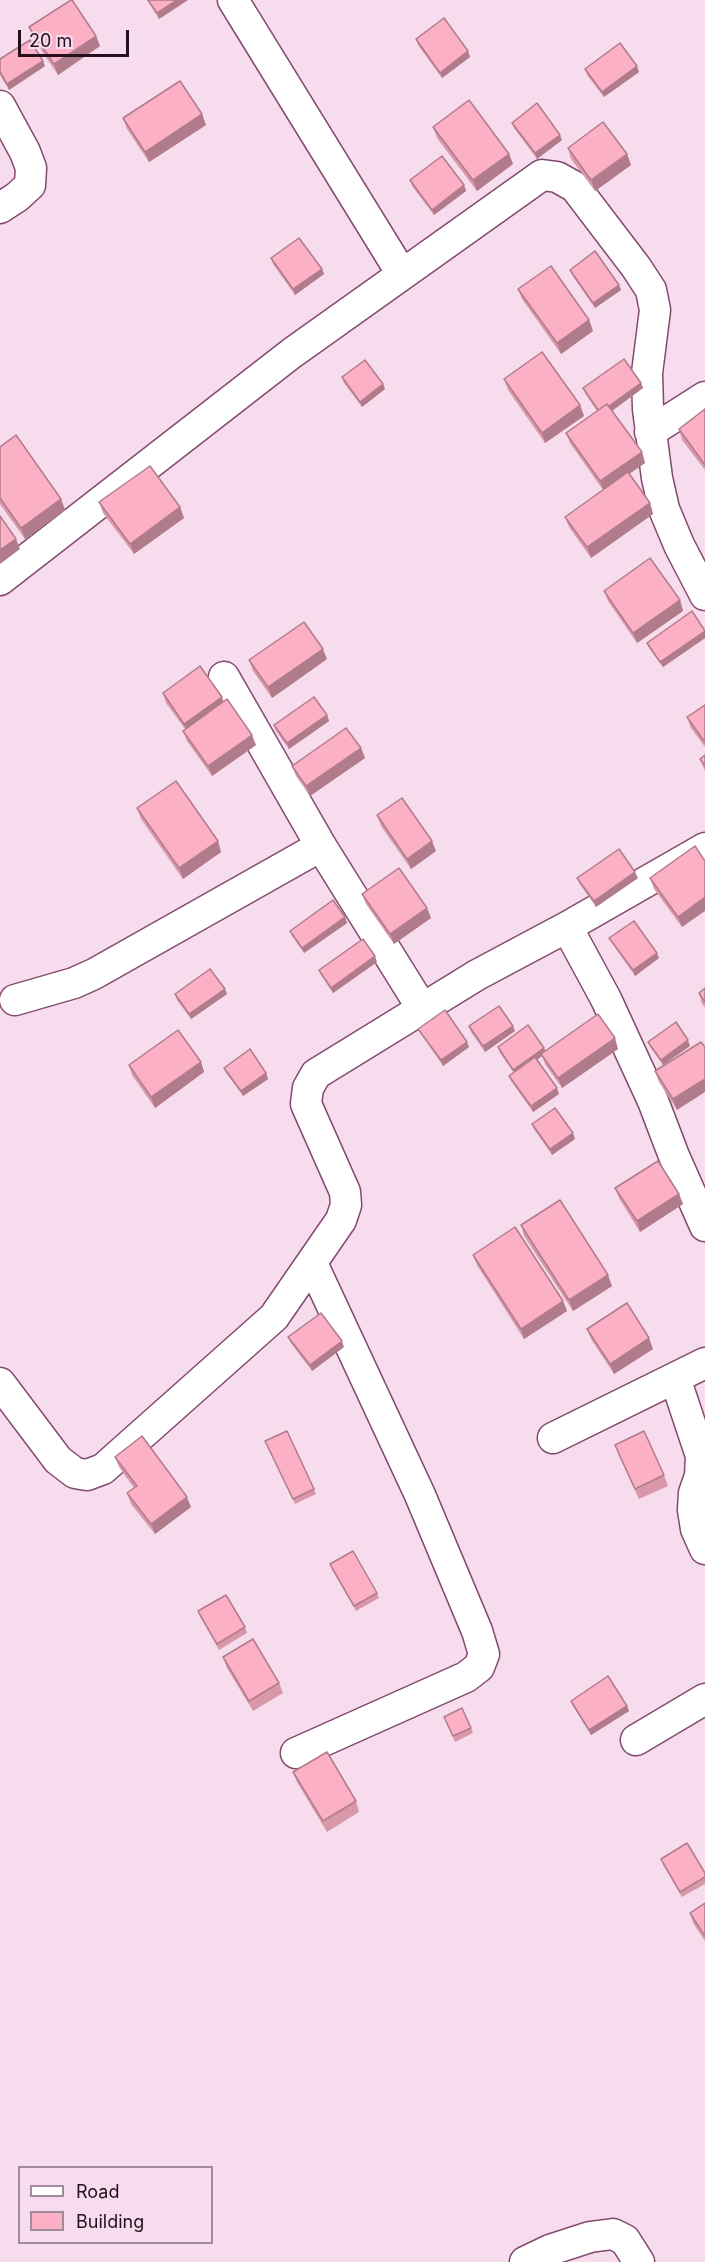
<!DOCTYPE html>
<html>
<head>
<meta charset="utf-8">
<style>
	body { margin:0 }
	#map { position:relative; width:705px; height:2262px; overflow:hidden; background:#f7dced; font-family:Inter,sans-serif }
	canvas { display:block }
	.legend { position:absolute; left:18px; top:2166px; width:195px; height:78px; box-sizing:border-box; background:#f7dced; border:2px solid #a38a9a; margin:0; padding:8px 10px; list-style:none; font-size:18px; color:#260f1e }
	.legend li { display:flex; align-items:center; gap:12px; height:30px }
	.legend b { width:30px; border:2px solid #a38a9a }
	.scale { position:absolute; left:18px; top:30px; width:111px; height:27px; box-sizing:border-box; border:3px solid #260f1e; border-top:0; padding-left:8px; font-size:18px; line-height:21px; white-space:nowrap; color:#260f1e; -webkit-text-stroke:4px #f7dced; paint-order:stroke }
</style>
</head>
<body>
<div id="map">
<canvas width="705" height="2262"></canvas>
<ul class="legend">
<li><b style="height:8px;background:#fff"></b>Road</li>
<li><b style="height:16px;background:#fcb0c6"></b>Building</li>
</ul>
<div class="scale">20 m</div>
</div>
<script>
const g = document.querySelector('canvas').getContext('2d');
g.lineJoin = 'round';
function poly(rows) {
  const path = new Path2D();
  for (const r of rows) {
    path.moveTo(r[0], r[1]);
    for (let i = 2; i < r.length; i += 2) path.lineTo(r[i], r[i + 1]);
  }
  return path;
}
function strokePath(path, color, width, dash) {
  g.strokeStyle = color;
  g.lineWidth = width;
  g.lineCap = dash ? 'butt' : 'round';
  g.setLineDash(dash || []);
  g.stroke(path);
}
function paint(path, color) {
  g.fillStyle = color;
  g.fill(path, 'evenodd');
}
const minor = poly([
	[233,0,402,274],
	[0,106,25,152,31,168,30,185,17,197,0,208],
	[650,432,705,397],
	[0,580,292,353,542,175,557,177,575,187,636,267,651,290,655,310,647,373,648,409,657,478,664,509,679,545,705,595],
	[224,677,321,846,422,1008],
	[567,927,606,999,653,1101,674,1156,705,1226],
	[15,1000,74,983,94,974,321,846],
	[675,1378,701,1456,700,1476,694,1493,693,1510,696,1529,705,1549],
	[0,1383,58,1460,75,1473,87,1475,103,1469,274,1317,341,1220,346,1205,345,1192,306,1104,308,1088,316,1074,477,975,567,927,705,848],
	[553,1438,705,1363],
	[636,1740,705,1699],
	[296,1753,466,1677,479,1667,484,1654,477,1631,420,1495,312,1263],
	[525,2262,550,2250,590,2237,613,2234,625,2240,639,2262]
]);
const wall = poly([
	[147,0,188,0,159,19],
	[29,27,96,36,100,46,58,75,33,38],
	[416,39,470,57,442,78,418,45],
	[0,59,45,66,9,90,0,75],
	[585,69,639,72,604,97,587,75],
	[202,114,206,125,149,162,127,129,123,118],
	[512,123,562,140,537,159,514,128],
	[433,127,509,154,513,164,477,191,437,138],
	[568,148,627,154,631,165,595,191,571,159],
	[410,180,464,185,466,191,434,215,412,186],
	[271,258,322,269,324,274,295,295,273,264],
	[570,270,619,285,621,290,595,308,572,275],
	[518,289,589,320,593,331,561,354,522,299],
	[342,377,383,384,385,389,362,407,344,383],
	[504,379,580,405,584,416,545,443,508,390],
	[641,383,643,388,612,411,642,452,645,463,629,474,650,503,653,514,591,558,569,527,565,517,603,490,570,443,566,433,597,411,585,393,583,388],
	[705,409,705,470,682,440,679,429],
	[0,447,61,499,65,510,25,539,0,504],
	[99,502,180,507,184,518,134,554,103,513],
	[604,591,680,600,683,611,637,643,608,601],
	[705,630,705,638,663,667,649,648,647,643],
	[327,659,272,698,253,671,249,660],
	[163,693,224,701,256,745,212,776,187,741,183,731,185,729,166,703],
	[705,705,705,747,691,728,687,717],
	[327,715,329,721,289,749,276,731,274,725],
	[361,748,365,758,310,796,296,776,292,766],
	[705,755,705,771,700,759],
	[137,808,218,841,221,852,183,879,141,819],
	[377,815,436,851,411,869,381,826],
	[695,846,682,927,654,889,650,878],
	[577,878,638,878,596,907,579,883],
	[362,894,427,908,431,918,394,944,366,904],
	[345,917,347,923,304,953,292,936,290,931],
	[609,938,659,958,635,976,612,943],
	[377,962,333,993,321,975,319,970],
	[705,988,705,1007,702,1004,699,993],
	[175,994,227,994,191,1019,177,1000],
	[469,1026,515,1031,485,1052,471,1032],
	[418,1029,469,1047,443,1066,421,1034],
	[648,1042,690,1046,663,1065,650,1047],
	[701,1042,677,1110,659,1082,655,1071],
	[498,1047,544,1048,545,1051,618,1049,562,1088,545,1064,542,1056,537,1060,559,1094,533,1112,511,1081,509,1076,514,1073,500,1053],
	[201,1062,204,1072,155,1108,132,1075,129,1065],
	[224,1068,266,1073,268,1079,243,1096,226,1073],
	[532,1124,575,1139,552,1155,534,1129],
	[615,1188,679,1194,683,1204,640,1232,619,1198],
	[521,1225,612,1286,573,1311,524,1236],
	[473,1255,563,1301,567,1311,524,1339,477,1265],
	[587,1329,653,1349,614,1374,591,1339],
	[288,1337,344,1347,312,1371,290,1342],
	[265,1441,314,1489,316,1494,295,1504],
	[615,1445,664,1475,668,1486,639,1499,619,1456],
	[115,1457,191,1507,155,1534,131,1504,127,1493,134,1488,119,1467],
	[330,1564,377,1593,379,1598,356,1611,332,1570],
	[198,1611,245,1627,247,1633,219,1650,200,1617],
	[223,1657,279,1683,283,1693,253,1711,227,1668],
	[571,1701,627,1706,629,1711,591,1735,573,1706],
	[446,1722,471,1728,473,1733,455,1742],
	[293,1772,356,1801,359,1812,327,1832,297,1782],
	[661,1859,705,1873,705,1884,682,1897,663,1865],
	[705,1903,705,1941,693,1923,690,1913]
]);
const shadedWall = poly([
	[177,0,188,0,159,19,157,13],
	[96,36,100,46,58,75,54,64],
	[468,51,470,57,442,78,440,73],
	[43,61,45,66,9,90,7,84],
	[637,66,639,72,604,97,602,92],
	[202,114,206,125,149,162,145,152],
	[560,135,562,140,537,159,535,153],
	[509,154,513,164,477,191,473,180],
	[627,154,631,165,595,191,591,180],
	[464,185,466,191,434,215,432,210],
	[322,269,324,274,295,295,293,289],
	[619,285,621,290,595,308,593,303],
	[589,320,593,331,561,354,557,343],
	[641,383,643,388,602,418,600,412],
	[383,384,385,389,362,407,360,402],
	[580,405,584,416,545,443,542,433],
	[642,452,645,463,604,491,600,481],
	[61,499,65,510,25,539,21,528],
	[650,503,653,514,591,558,587,547],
	[180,507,184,518,134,554,130,544],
	[16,539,20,549,0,564,0,550],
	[680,600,683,611,637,643,633,633],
	[705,631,705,638,663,667,660,662],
	[323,649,327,659,272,698,268,687],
	[222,697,226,708,188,734,184,724],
	[327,715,329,721,289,749,287,743],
	[252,735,256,745,212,776,208,766],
	[361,748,365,758,310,796,306,786],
	[218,841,221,852,183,879,179,868],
	[432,841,436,851,411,869,407,859],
	[635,872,638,878,596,907,594,901],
	[705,897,705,911,682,927,678,917],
	[427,908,431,918,394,944,390,934],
	[345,917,347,923,304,953,302,948],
	[657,953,659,958,635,976,633,970],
	[375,956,377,962,333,993,331,988],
	[225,989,227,994,191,1019,189,1014],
	[513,1026,515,1031,485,1052,483,1046],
	[615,1038,618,1049,562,1088,558,1078],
	[688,1040,690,1046,663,1065,661,1060],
	[467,1042,469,1047,443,1066,441,1060],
	[544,1048,546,1054,541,1054,542,1056,515,1075,513,1070],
	[201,1062,204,1072,155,1108,151,1097],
	[266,1073,268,1079,243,1096,241,1091],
	[705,1079,705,1092,677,1110,673,1099],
	[557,1088,559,1094,533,1112,531,1106],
	[573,1133,575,1139,552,1155,550,1149],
	[679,1194,683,1204,640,1232,637,1221],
	[608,1275,612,1286,573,1311,569,1300],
	[563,1301,567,1311,524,1339,521,1329],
	[649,1338,653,1349,614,1374,610,1364],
	[342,1341,344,1347,312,1371,310,1365],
	[187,1497,191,1507,155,1534,151,1524],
	[627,1706,629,1711,591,1735,589,1730]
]);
const building = poly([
	[71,0,72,0,96,36,54,64,29,27,71,0],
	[148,0,177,0,157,13,148,0],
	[444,18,468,51,440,73,416,39,444,18],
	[30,40,43,61,7,84,0,72,0,59,30,40],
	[620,43,637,66,602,92,585,69,620,43],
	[180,81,202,114,145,152,123,118,180,81],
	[469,100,509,154,473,180,433,127,469,100],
	[537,103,560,135,535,153,512,123,537,103],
	[603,122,627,154,591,180,568,148,603,122],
	[442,156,464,185,432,210,410,180,442,156],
	[299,238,322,269,293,289,271,258,299,238],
	[595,251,619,285,593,303,570,270,595,251],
	[551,266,589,320,557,343,518,289,551,266],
	[542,352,580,405,542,433,504,379,542,352],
	[624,359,641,383,609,406,607,404,598,410,583,388,624,359],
	[365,360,383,384,360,402,342,377,365,360],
	[607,404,642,452,600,481,566,433,607,404],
	[705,409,705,465,679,429,705,409],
	[16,435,61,499,21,528,0,498,0,447,16,435],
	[150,466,180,507,130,544,99,502,150,466],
	[628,472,650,503,587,547,565,517,628,472],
	[0,516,16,539,0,550,0,516],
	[650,558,680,600,633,633,604,591,650,558],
	[692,611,705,631,660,662,647,643,692,611],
	[304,622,323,649,268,687,249,660,304,622],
	[200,666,222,697,184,724,163,693,200,666],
	[314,697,327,715,287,743,274,725,314,697],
	[227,699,252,735,208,766,183,731,227,699],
	[705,705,705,742,687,717,705,705],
	[346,728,361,748,306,786,292,766,346,728],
	[705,755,705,766,700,759,705,755],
	[176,781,218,841,179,868,137,808,176,781],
	[402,798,432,841,407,859,377,815,402,798],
	[695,846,705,861,705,897,678,917,650,878,695,846],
	[619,849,635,872,594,901,577,878,619,849],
	[399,868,427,908,390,934,362,894,399,868],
	[333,900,345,917,302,948,290,931,333,900],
	[634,921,657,953,633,970,609,938,634,921],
	[363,939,375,956,331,988,319,970,363,939],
	[210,969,225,989,189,1014,175,994,210,969],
	[705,988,705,1002,699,993,705,988],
	[499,1006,513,1026,483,1046,469,1026,499,1006],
	[445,1010,467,1042,441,1060,418,1029,445,1010],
	[598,1014,615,1038,558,1078,541,1054,598,1014],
	[676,1022,688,1040,661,1060,648,1042,676,1022],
	[528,1025,544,1048,513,1070,498,1047,528,1025],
	[178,1030,201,1062,151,1097,129,1065,178,1030],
	[701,1042,705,1047,705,1079,673,1099,655,1071,701,1042],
	[250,1049,266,1073,241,1091,224,1068,250,1049],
	[535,1057,557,1088,531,1106,509,1076,535,1057],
	[555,1108,573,1133,550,1149,532,1124,555,1108],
	[658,1161,679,1194,637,1221,615,1188,658,1161],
	[560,1200,608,1275,569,1300,521,1225,560,1200],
	[515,1227,563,1301,521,1329,473,1255,515,1227],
	[627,1303,649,1338,610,1364,587,1329,627,1303],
	[321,1313,342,1341,310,1365,288,1337,321,1313],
	[287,1431,314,1489,293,1499,265,1441,287,1431],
	[644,1431,664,1475,635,1489,615,1445,644,1431],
	[142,1436,187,1497,151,1524,127,1493,137,1486,115,1457,142,1436],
	[353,1551,377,1593,354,1606,330,1564,353,1551],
	[226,1595,245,1627,217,1644,198,1611,226,1595],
	[253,1639,279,1683,249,1701,223,1657,253,1639],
	[608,1676,627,1706,589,1730,571,1701,608,1676],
	[462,1708,471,1728,453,1736,444,1717,462,1708],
	[327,1752,356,1801,323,1821,293,1772,327,1752],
	[687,1843,705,1873,705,1877,680,1892,661,1859,687,1843],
	[705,1903,705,1936,690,1913,705,1903]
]);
strokePath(minor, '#834a70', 33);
strokePath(minor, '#fff', 30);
paint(wall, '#d997aa');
paint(shadedWall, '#b07b8b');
paint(building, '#fcb0c6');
strokePath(building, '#b07b8b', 1.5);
</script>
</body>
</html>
